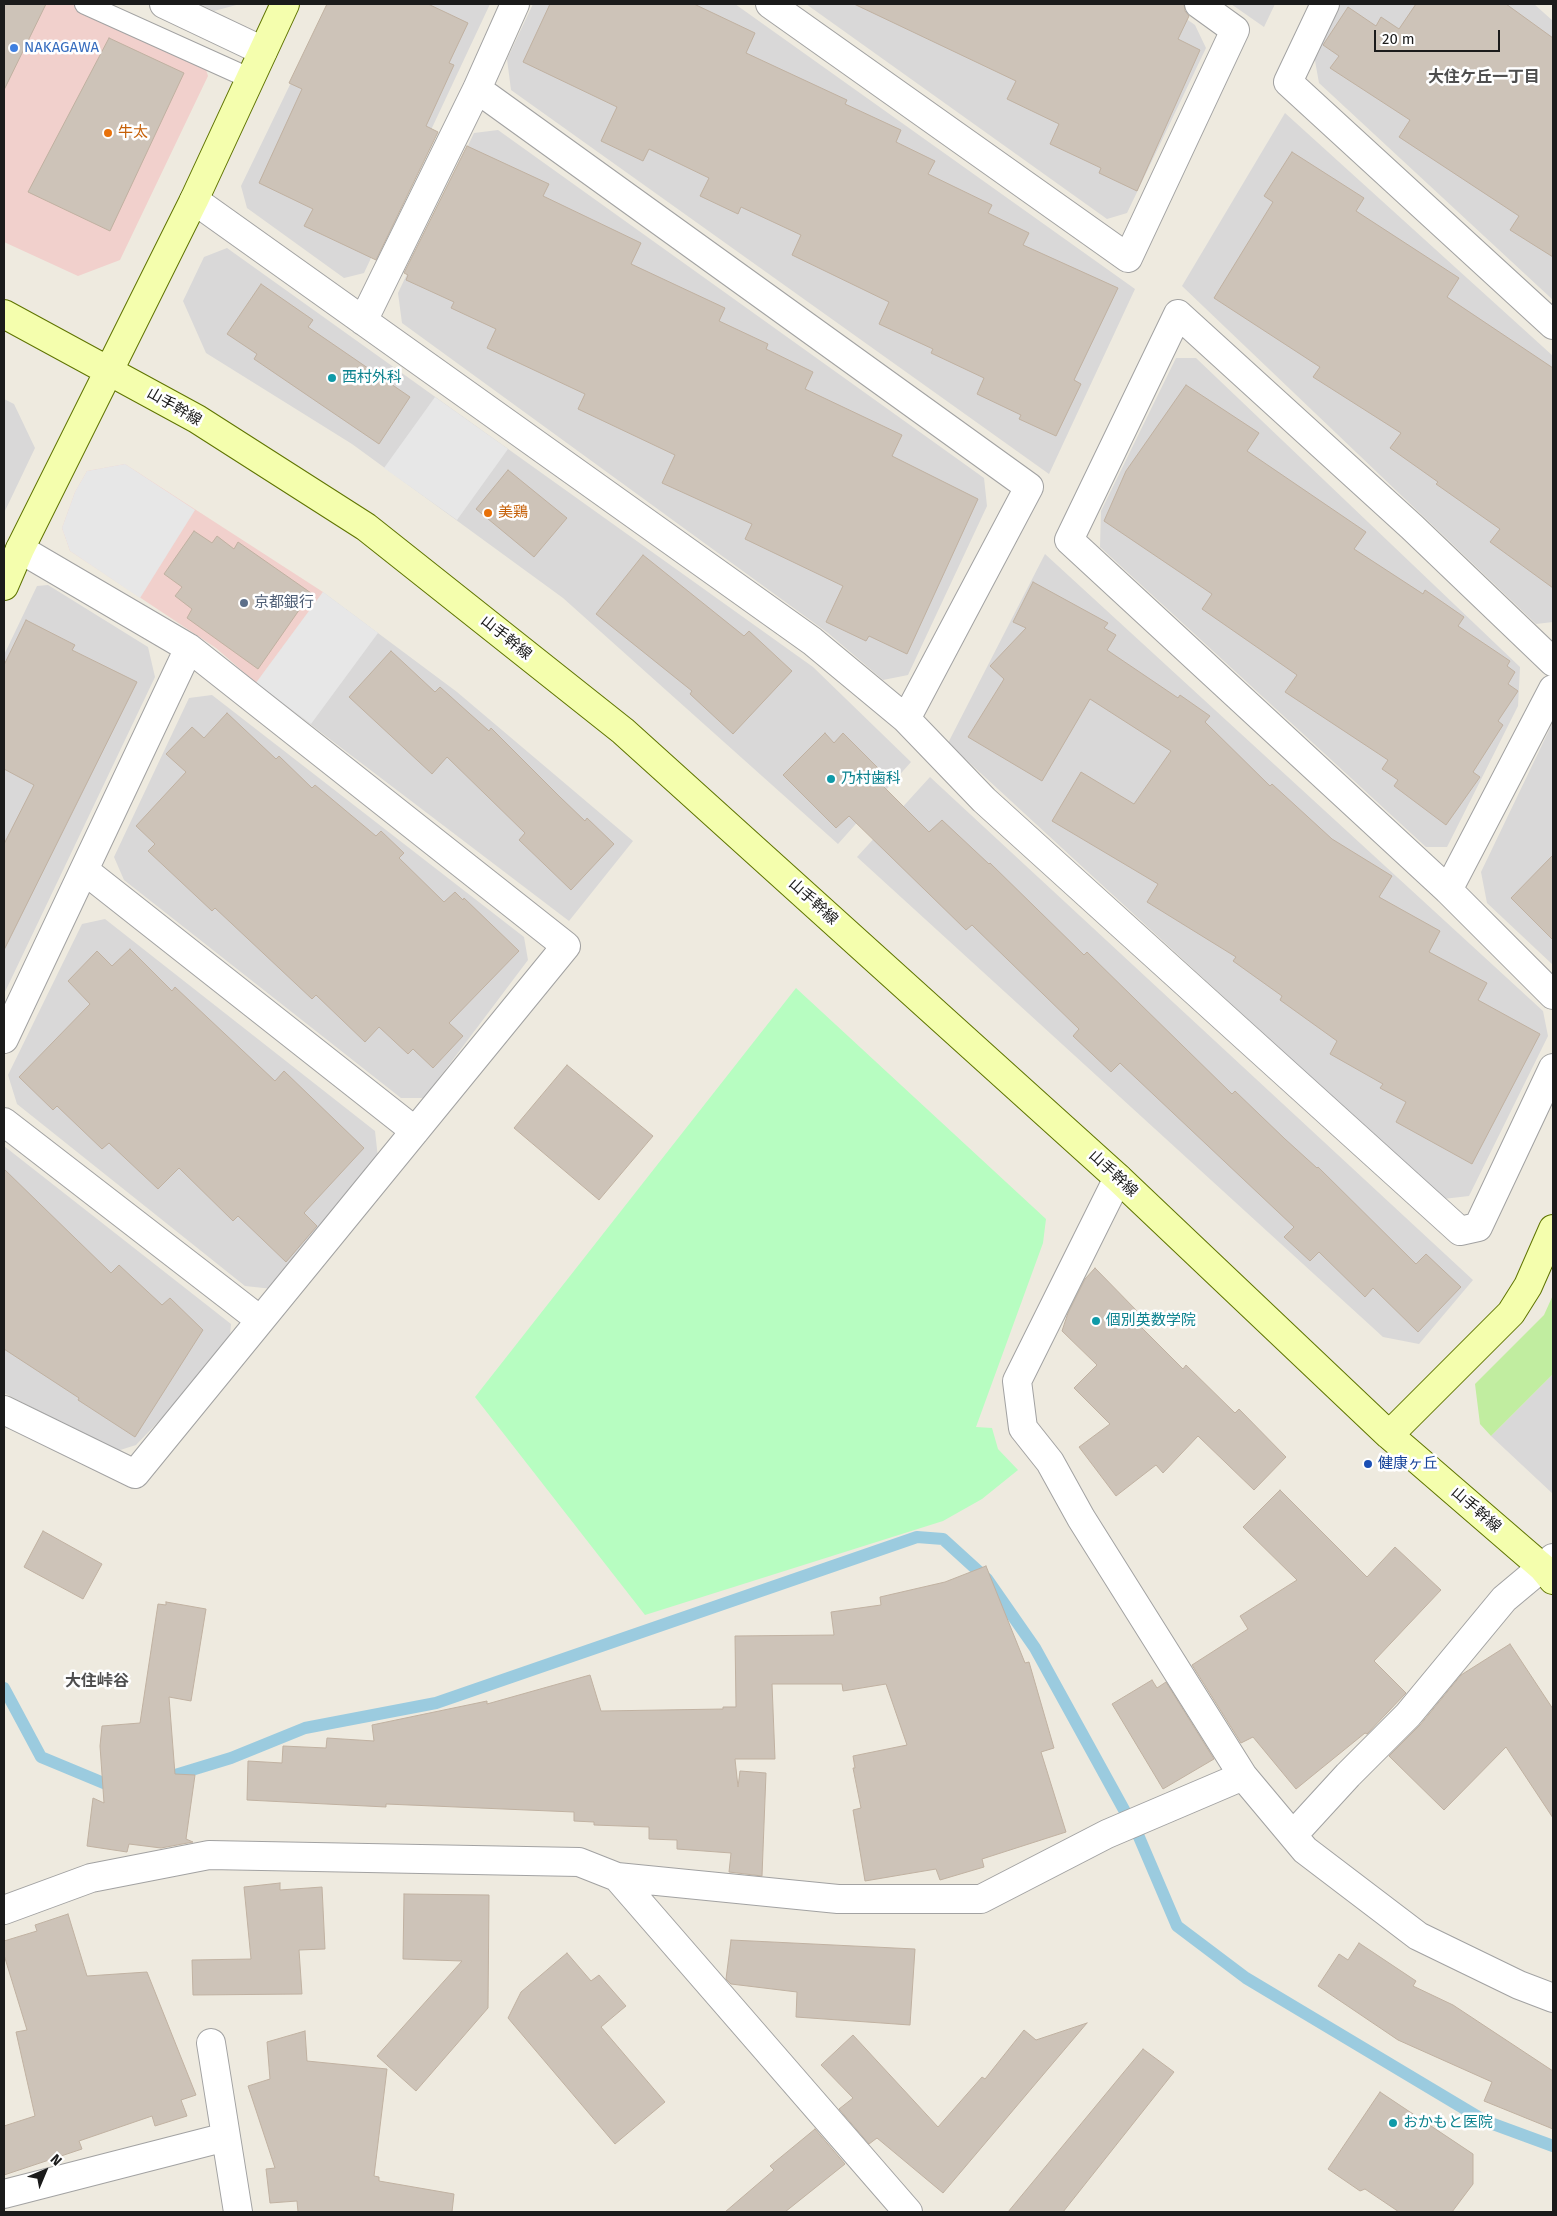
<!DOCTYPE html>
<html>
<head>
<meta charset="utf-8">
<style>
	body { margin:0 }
	#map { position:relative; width:1557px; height:2216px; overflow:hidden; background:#eeeadf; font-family:"Fira Sans",sans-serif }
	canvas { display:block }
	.frame { position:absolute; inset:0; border:5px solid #1b1b1b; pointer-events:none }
	.north { position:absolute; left:20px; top:2146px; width:50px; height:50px; -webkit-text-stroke:4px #fff; paint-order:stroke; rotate:45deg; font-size:14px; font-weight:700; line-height:20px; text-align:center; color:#1b1b1b }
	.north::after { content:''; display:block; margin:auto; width:18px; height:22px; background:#1b1b1b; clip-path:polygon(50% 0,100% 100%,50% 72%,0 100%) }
	.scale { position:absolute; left:1374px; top:30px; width:126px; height:22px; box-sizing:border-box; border:2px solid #1b1b1b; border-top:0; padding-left:6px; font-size:15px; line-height:18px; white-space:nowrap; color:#1b1b1b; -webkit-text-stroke:4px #fff; paint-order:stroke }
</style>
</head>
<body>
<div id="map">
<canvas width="1557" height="2216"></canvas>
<div class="frame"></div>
<div class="north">N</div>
<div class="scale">20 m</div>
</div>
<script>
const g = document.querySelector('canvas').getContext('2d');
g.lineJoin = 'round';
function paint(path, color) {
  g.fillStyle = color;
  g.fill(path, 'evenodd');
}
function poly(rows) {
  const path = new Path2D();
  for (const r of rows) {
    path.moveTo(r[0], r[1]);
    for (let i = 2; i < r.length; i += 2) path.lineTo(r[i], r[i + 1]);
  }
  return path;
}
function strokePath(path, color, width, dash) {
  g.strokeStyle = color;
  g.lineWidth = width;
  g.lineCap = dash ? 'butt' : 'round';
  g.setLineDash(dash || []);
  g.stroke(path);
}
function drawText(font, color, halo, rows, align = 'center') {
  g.font = font + ' "Fira Sans","Noto Sans JP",sans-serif';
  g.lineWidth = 5;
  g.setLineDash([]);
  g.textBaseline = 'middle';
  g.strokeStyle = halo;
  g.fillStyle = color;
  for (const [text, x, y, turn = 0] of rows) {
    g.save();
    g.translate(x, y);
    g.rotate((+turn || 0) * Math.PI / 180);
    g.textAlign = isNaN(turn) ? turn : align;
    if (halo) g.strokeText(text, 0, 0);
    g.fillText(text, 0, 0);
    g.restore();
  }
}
const residential = poly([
	[199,4,240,4,214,11],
	[329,4,490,4,364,273,344,278,247,208,241,186],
	[533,4,735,4,1135,289,1049,474,511,90,507,59],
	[806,4,1165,4,1195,25,1206,48,1127,213,1107,219],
	[1231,4,1275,4,1264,27],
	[1338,4,1534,4,1553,21,1553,300,1319,83,1314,55],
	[1285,113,1553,356,1553,622,1536,624,1182,286],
	[498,130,984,478,987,506,908,675,883,680,828,633,402,323,398,293,474,133],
	[227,248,813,667,911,762,838,844,563,598,352,444,206,353,183,301,204,257],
	[1176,358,1196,358,1520,667,1518,706,1447,847,1426,847,1100,547,1101,511],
	[4,399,14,404,35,448,4,513],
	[1045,554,1543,1011,1548,1036,1469,1196,1443,1199,948,743],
	[48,585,148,647,155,677,4,994,4,655,37,586],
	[323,592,457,692,633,841,569,921,256,683],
	[212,695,524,937,528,960,424,1098,401,1098,124,880,114,857,189,698],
	[1553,722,1553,965,1487,903,1481,872],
	[930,777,1473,1280,1419,1344,1383,1337,857,857],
	[105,919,375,1131,378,1158,273,1289,245,1286,17,1104,8,1075,82,924],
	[4,1146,231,1324,229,1348,136,1445,117,1451,4,1393],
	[1553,1374,1553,1494,1491,1436]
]);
const commercial = poly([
	[4,4,104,4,200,50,208,76,120,260,78,276,4,242],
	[125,464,323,592,256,683,216,648,70,551,62,528,75,492,87,471]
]);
const grass = poly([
	[1553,1295,1553,1374,1491,1436,1480,1424,1475,1384,1544,1315]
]);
const park = poly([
	[796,988,1046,1219,1043,1243,976,1427,992,1428,998,1449,1018,1470,982,1499,943,1521,645,1615,475,1397]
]);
const parking = poly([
	[435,397,508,449,457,520,384,468],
	[125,464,195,510,140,598,70,551,62,528,75,492,87,471],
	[323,592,378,633,311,724,256,683]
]);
const stream = poly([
	[4,1688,41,1757,118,1789],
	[162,1779,231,1758,305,1728,436,1703,917,1537,943,1539,987,1579,1035,1648,1139,1837,1177,1926,1246,1978,1485,2121,1553,2146]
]);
const building = poly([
	[4,4,46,4,4,90,4,4],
	[327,4,428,4,468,23,449,63,454,65,426,126,438,132,376,260,304,226,313,209,259,183,302,89,289,83,327,4],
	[550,4,694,4,755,33,746,53,847,100,845,104,901,130,896,142,935,161,928,174,992,205,988,213,1029,233,1023,245,1118,288,1074,380,1081,384,1056,436,1019,419,1021,415,977,394,984,378,931,353,933,349,879,324,889,302,792,255,801,235,741,207,738,214,700,196,709,178,649,149,643,161,601,141,617,107,523,62,550,4],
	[854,4,1184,4,1185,11,1189,16,1178,39,1200,50,1137,191,1099,173,1101,168,1050,144,1059,124,1007,99,1016,81,854,4],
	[1416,4,1506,4,1553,38,1553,257,1510,230,1519,216,1399,137,1410,120,1330,68,1339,56,1323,45,1348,7,1376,26,1381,17,1399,29,1416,4],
	[109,38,184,73,110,231,28,192,109,38],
	[467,146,549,184,543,196,641,243,631,264,725,308,719,321,768,344,766,349,813,372,805,389,902,435,892,456,978,499,907,654,869,636,866,641,826,622,843,586,745,539,752,524,662,483,675,455,578,409,585,394,487,348,496,329,451,308,454,302,406,280,408,275,404,273,467,146],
	[1292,152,1364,198,1356,211,1459,278,1447,297,1553,368,1553,588,1490,542,1500,529,1436,484,1438,482,1390,448,1401,433,1313,377,1320,367,1214,298,1273,202,1264,196,1292,152],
	[261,284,313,320,308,327,410,397,379,444,254,359,257,354,227,334,261,284],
	[1186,385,1259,433,1247,451,1366,532,1354,549,1423,594,1425,590,1464,617,1458,626,1510,661,1507,666,1515,672,1508,684,1518,691,1498,721,1503,725,1473,772,1480,777,1446,825,1394,786,1398,780,1382,769,1388,760,1285,692,1297,675,1202,609,1212,594,1104,521,1126,471,1186,385],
	[508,470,567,518,534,557,476,509,508,470],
	[194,531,212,543,217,536,234,549,238,542,311,593,258,669,187,618,192,609,175,596,182,587,164,574,194,531],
	[643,555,744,636,749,631,792,671,733,734,690,694,692,691,596,614,643,555],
	[1033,582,1108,623,1104,628,1116,635,1107,650,1178,698,1180,695,1210,716,1205,722,1270,786,1272,784,1332,839,1392,876,1379,897,1440,931,1429,952,1487,983,1478,1000,1540,1034,1472,1164,1396,1122,1406,1102,1380,1088,1383,1084,1330,1054,1337,1041,1280,1000,1282,996,1233,961,1236,957,1147,902,1158,884,1052,821,1081,772,1134,804,1171,751,1090,699,1042,781,968,737,1004,679,990,666,1026,628,1013,622,1033,582],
	[26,620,75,645,72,650,137,682,4,950,4,844,34,785,4,769,4,665,26,620],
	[391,651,435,692,440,687,489,731,491,728,560,797,585,821,587,818,614,844,571,890,519,840,525,833,447,757,432,774,349,697,391,651],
	[227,713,276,759,279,756,312,788,315,785,376,836,381,831,404,853,399,858,444,902,455,892,463,900,464,898,519,951,449,1023,463,1036,433,1068,413,1049,408,1054,379,1027,365,1042,316,995,312,999,215,908,212,911,148,851,155,844,136,826,186,772,166,754,192,727,204,738,227,713],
	[825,733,834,743,843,733,882,772,875,778,929,832,942,820,989,864,990,863,1084,955,1087,952,1232,1094,1235,1091,1285,1139,1317,1168,1318,1167,1416,1264,1426,1254,1461,1287,1418,1332,1373,1288,1365,1297,1319,1252,1310,1261,1284,1237,1294,1227,1120,1063,1111,1072,1073,1036,1079,1029,972,925,966,930,849,816,836,828,783,775,825,733],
	[1553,855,1553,940,1511,898,1553,855],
	[130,949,172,991,175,987,275,1081,284,1071,364,1148,304,1213,317,1226,286,1262,238,1216,233,1221,179,1168,158,1189,109,1143,102,1149,57,1106,53,1110,19,1077,90,1004,68,981,97,951,112,966,130,949],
	[567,1065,653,1136,599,1200,514,1128,567,1065],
	[4,1169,111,1273,119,1265,162,1305,170,1298,203,1330,135,1437,78,1400,79,1398,4,1349,4,1169],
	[1095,1268,1137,1311,1131,1317,1183,1369,1186,1365,1235,1413,1239,1409,1286,1457,1254,1490,1198,1436,1163,1473,1156,1465,1116,1496,1079,1447,1110,1424,1074,1388,1097,1365,1062,1331,1068,1313,1085,1279,1095,1268],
	[1280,1490,1367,1577,1395,1547,1441,1590,1374,1661,1406,1693,1367,1734,1365,1733,1296,1789,1253,1737,1241,1743,1192,1665,1248,1629,1240,1616,1297,1580,1243,1527,1280,1490],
	[43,1531,102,1564,83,1599,24,1567,43,1531],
	[986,1566,1025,1663,1029,1662,1054,1748,1041,1752,1066,1832,982,1859,984,1867,940,1880,936,1869,865,1881,853,1810,861,1808,853,1768,855,1768,853,1756,907,1745,886,1684,843,1691,842,1684,772,1684,775,1759,735,1759,738,1787,740,1771,766,1773,762,1876,729,1872,731,1853,677,1849,677,1840,649,1839,649,1827,594,1825,594,1822,574,1821,574,1812,386,1804,386,1807,247,1800,248,1761,282,1763,283,1746,326,1748,327,1738,374,1741,372,1725,487,1701,487,1704,590,1675,601,1711,723,1709,723,1707,736,1707,735,1636,834,1635,831,1612,881,1605,880,1597,945,1582,986,1566],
	[166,1602,206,1609,191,1701,169,1697,175,1774,195,1775,186,1839,193,1842,161,1848,129,1844,127,1852,87,1846,93,1798,104,1803,100,1746,102,1726,140,1723,158,1604,166,1605,166,1602],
	[1510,1644,1553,1709,1553,1818,1506,1747,1444,1810,1389,1756,1420,1725,1461,1675,1510,1644],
	[1152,1680,1157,1688,1166,1682,1214,1759,1163,1789,1112,1704,1152,1680],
	[280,1883,280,1890,322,1887,325,1949,299,1950,302,1994,193,1995,192,1960,251,1959,244,1887,280,1883],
	[404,1894,489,1895,488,2008,416,2091,377,2056,462,1961,403,1959,404,1894],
	[68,1914,87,1976,147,1972,196,2095,181,2100,187,2116,155,2126,152,2116,79,2141,82,2149,4,2175,4,2126,35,2116,16,2032,27,2030,4,1955,4,1941,37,1931,35,1925,68,1914],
	[731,1940,915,1949,910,2025,796,2017,797,1992,731,1984,726,1979,731,1940],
	[1359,1943,1416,1981,1413,1986,1453,2005,1553,2071,1553,2129,1484,2101,1492,2082,1398,2040,1318,1986,1339,1954,1348,1960,1359,1943],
	[567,1953,591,1981,599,1975,626,2006,601,2027,665,2102,615,2144,508,2018,521,1992,567,1953],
	[1087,2023,943,2193,877,2138,869,2144,839,2109,853,2098,821,2065,853,2035,938,2127,982,2077,985,2079,1024,2030,1036,2040,1087,2023],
	[305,2031,307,2061,387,2069,374,2176,379,2177,379,2181,454,2194,452,2212,298,2212,297,2201,270,2203,266,2169,275,2168,248,2086,270,2079,267,2042,305,2031],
	[1143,2049,1174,2072,1063,2212,1008,2212,1143,2049],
	[1380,2092,1473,2154,1473,2184,1452,2212,1399,2212,1365,2189,1360,2191,1328,2169,1380,2092],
	[815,2129,845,2164,785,2212,725,2212,774,2170,770,2166,815,2129]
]);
const lane = poly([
	[85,4,249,78]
]);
const street = poly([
	[164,4,263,51],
	[770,4,1128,258,1235,30,1199,4],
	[1325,4,1288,82,1553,325],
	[477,89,1029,487,906,719],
	[194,200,812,641,906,719,984,800,1460,1231,1478,1227,1553,1068],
	[363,321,477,89,515,4],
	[1553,662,1412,527,1178,314,1069,540,1448,890,1553,995],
	[84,870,415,1131],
	[1448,890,1553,689],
	[4,1039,189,648],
	[4,1122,260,1320],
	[1118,1178,1017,1381,1023,1428,1050,1462,1081,1518,1243,1776,1305,1850,1418,1936,1519,1985,1553,1998],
	[4,1410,135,1474,566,946,189,648,20,549],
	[1293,1835,1348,1775,1408,1715,1504,1599,1553,1558],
	[617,1877,908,2212],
	[4,1910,91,1878,209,1855,579,1862,617,1877,838,1899,981,1899,1107,1834,1243,1776],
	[211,2043,238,2212],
	[4,2194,226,2137]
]);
const secondary = poly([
	[4,314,197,419,366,527,623,731,1118,1178,1389,1435,1543,1568,1553,1580],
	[4,586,20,549,194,200,285,4],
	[1389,1435,1511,1313,1528,1286,1553,1229]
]);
const markers = [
	[14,48,5,"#3f7fe0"],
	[108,133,5,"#e8710a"],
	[332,378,5,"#0f9aa8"],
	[488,513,5,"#e8710a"],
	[244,603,5,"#5c6f8a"],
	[831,779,5,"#0f9aa8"],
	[1096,1321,5,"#0f9aa8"],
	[1368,1464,5,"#1a4fb4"],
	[1393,2123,5,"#0f9aa8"]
];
const shopNames = [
	["NAKAGAWA",24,48]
];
const foodNames = [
	["牛太",118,133],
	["美鶏",498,513]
];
const cultureNames = [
	["西村外科",342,378],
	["乃村歯科",841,779],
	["個別英数学院",1106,1321],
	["おかもと医院",1403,2123]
];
const streetNames = [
	["山手幹線",174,407,30],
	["山手幹線",506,638,39],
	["山手幹線",813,902,42],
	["山手幹線",1113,1174,43],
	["山手幹線",1476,1510,41]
];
const serviceNames = [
	["京都銀行",254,603]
];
const transitNames = [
	["健康ヶ丘",1378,1464]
];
const neighbourhoodNames = [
	["大住ケ丘一丁目",1484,78],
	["大住峠谷",97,1682]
];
paint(residential, '#d9d8d8');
paint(commercial, '#f1d0cc');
paint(grass, '#c1eda0');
paint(park, '#b7fdc1');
paint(parking, '#e7e7e7');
strokePath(stream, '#9bcbdf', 12);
paint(building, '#cdc3b8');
strokePath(building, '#c0b1a1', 1);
strokePath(lane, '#a2a2a2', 22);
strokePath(street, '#a2a2a2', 30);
strokePath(secondary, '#5f7400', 30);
strokePath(lane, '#fff', 20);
strokePath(street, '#fff', 28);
strokePath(secondary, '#f4fead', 28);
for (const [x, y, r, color] of markers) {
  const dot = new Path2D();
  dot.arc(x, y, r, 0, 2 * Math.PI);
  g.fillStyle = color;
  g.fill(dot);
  strokePath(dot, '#fff', 2);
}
drawText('15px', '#366cbe', '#fff', shopNames, 'left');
drawText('15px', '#c56008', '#fff', foodNames, 'left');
drawText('15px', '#0d838f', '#fff', cultureNames, 'left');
drawText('15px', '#1b1b1b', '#fff', streetNames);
drawText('15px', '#4e5e75', '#fff', serviceNames, 'left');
drawText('15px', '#164399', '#fff', transitNames, 'left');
drawText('bold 16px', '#4e4e4e', '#fff', neighbourhoodNames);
</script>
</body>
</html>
